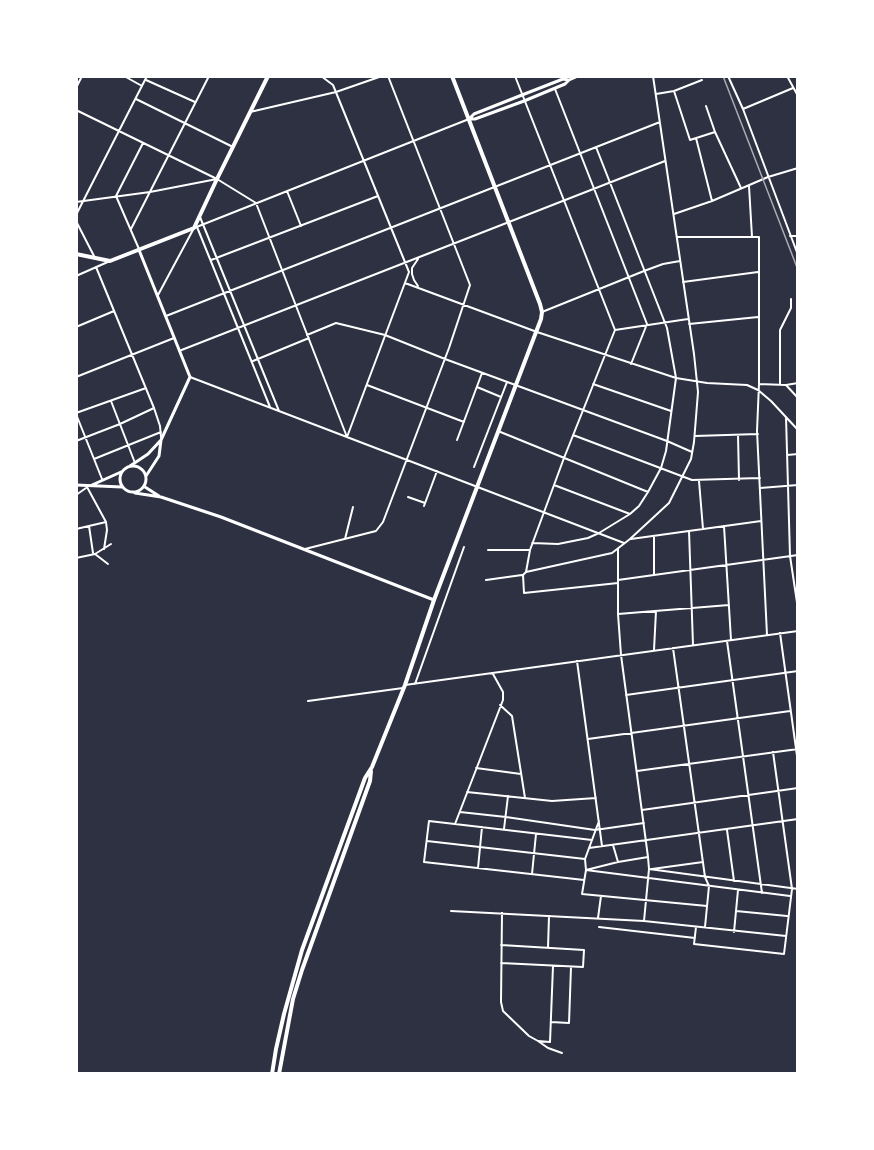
<!DOCTYPE html>
<html>
<head>
<meta charset="utf-8">
<style>
	body { margin:0 }
	#map { position:relative; width:874px; height:1150px; overflow:hidden; background:#2d3142; font-family:Overpass,sans-serif }
	canvas { display:block }
	.frame { position:absolute; inset:0; border:78px solid #fff; pointer-events:none }
</style>
</head>
<body>
<div id="map">
<canvas width="874" height="1150"></canvas>
<div class="frame"></div>
</div>
<script>
const g = document.querySelector('canvas').getContext('2d');
g.lineJoin = 'round';
function poly(rows) {
  const path = new Path2D();
  for (const r of rows) {
    if (r.length === 3) {
      path.moveTo(r[0] + r[2], r[1]);
      path.arc(r[0], r[1], r[2], 0, 2 * Math.PI);
      continue;
    }
    path.moveTo(r[0], r[1]);
    for (let i = 2; i < r.length; i += 2) path.lineTo(r[i], r[i + 1]);
  }
  return path;
}
function strokePath(path, color, width, dash) {
  g.strokeStyle = color;
  g.lineWidth = width;
  g.lineCap = dash ? 'butt' : 'round';
  g.setLineDash(dash || []);
  g.stroke(path);
}
const minor = poly([
	[124,76,142,86],
	[321,76,333,85,409,272,347,437],
	[515,76,615,330],
	[728,76,743,109,798,255],
	[787,76,798,96],
	[146,80,195,102],
	[76,88,82,76],
	[555,89,647,324,631,364],
	[674,91,690,140,715,132,741,188],
	[656,94,674,91,702,80],
	[136,99,233,147],
	[706,106,715,132],
	[743,109,793,88],
	[76,110,217,179,256,203,347,437],
	[250,112,336,92,382,76],
	[696,138,712,201],
	[749,186,752,237],
	[287,191,301,226],
	[76,202,150,192,217,179],
	[674,214,712,201,768,177,798,168],
	[76,215,147,76],
	[200,217,279,411],
	[76,221,94,256],
	[197,227,270,407],
	[131,229,209,76],
	[790,236,798,236],
	[677,237,759,237,759,384,757,431,767,635],
	[139,249,116,196,143,143],
	[418,259,412,268,412,274,414,280,418,286],
	[211,260,378,196],
	[96,267,154,408,160,426,161,437],
	[76,276,110,261],
	[683,282,758,272],
	[405,283,537,332,676,378,707,383,747,385,758,390,771,401,798,430],
	[158,295,194,228,469,119],
	[542,312,644,271,663,264,680,261],
	[166,316,660,122],
	[689,324,758,317],
	[76,327,114,311],
	[615,330,564,458,530,550,526,572,523,575,524,593,618,583],
	[615,330,688,319],
	[307,335,336,323,385,335,445,359,667,441,692,452],
	[179,351,665,161],
	[253,361,309,338],
	[76,377,174,338],
	[190,377,624,543],
	[593,384,671,411],
	[759,384,786,385,798,383],
	[367,385,464,422],
	[780,385,780,330,791,308,791,299],
	[786,385,798,398],
	[477,387,501,397],
	[111,401,135,463],
	[76,413,146,388],
	[76,414,102,479],
	[786,417,790,556,798,609],
	[498,431,648,492],
	[573,435,692,480,760,478],
	[738,435,739,480],
	[695,436,758,434],
	[457,440,482,373],
	[76,441,120,424,154,408],
	[787,455,798,454],
	[94,459,161,432],
	[474,467,507,382],
	[699,481,703,529],
	[554,485,630,514],
	[87,487,106,522,107,530,104,549],
	[760,488,798,485],
	[76,495,86,488],
	[408,497,425,503],
	[424,506,437,471],
	[89,526,93,553],
	[724,526,731,640],
	[76,529,106,522],
	[689,531,693,645],
	[654,536,654,575],
	[345,539,353,507],
	[631,539,761,521],
	[532,543,558,544,588,538,599,533,630,514,639,506,648,492,661,468,666,451,676,378,667,328,596,147],
	[305,549,376,531,383,522,449,348,470,285,388,76],
	[618,549,618,614,621,655,648,857,649,869,644,921],
	[488,550,530,550],
	[95,554,108,564],
	[76,558,95,554,111,544],
	[526,572,612,553,630,539,669,503,691,459,694,442,698,392,694,354,653,76],
	[486,580,522,575],
	[618,580,798,555],
	[618,614,729,605],
	[780,633,798,763],
	[727,641,762,893],
	[673,648,705,877,709,886,705,927],
	[654,650,656,611],
	[577,661,602,846],
	[415,684,464,547],
	[405,685,798,631],
	[626,695,798,671],
	[308,701,403,688],
	[500,705,512,716,525,798],
	[588,739,790,711],
	[476,768,521,774],
	[637,771,798,749],
	[467,792,552,801,596,798],
	[642,810,798,788],
	[460,812,506,817,595,830,644,823],
	[599,821,585,859,586,870,790,896],
	[455,824,503,700,503,692,493,674],
	[504,829,508,796],
	[727,830,734,881],
	[427,841,585,859],
	[613,845,618,862],
	[589,848,798,819],
	[648,857,618,862,586,870,582,894,707,906],
	[478,868,482,827],
	[649,869,798,889],
	[652,869,703,862],
	[532,874,536,834],
	[584,880,424,862,429,821,592,840],
	[451,911,644,921,786,936],
	[736,911,787,916],
	[502,913,501,1002,503,1011,529,1036,538,1041,550,1042,553,966],
	[598,918,601,896],
	[599,927,695,938],
	[696,927,694,944,784,954,792,889,773,752],
	[734,932,738,890],
	[548,948,549,916],
	[501,963,583,967,584,950,501,945],
	[551,1022,569,1023,571,967],
	[538,1041,548,1048,562,1053]
]);
const tertiary = poly([
	[469,119,475,119,524,101,565,84,569,80,578,76],
	[469,119,474,114,522,95,563,79,569,80],
	[133,479,13],
	[130,466,148,454,161,440,190,377,139,250],
	[146,476,159,456,161,440],
	[76,485,122,487],
	[92,485,121,472],
	[145,487,159,496],
	[135,493,161,497,221,517,434,600]
]);
const secondary = poly([
	[76,254,110,261,194,228,216,181,268,76]
]);
const primary = poly([
	[272,1074,276,1049,284,1014,302,950,365,778,372,767,405,685,434,600,541,319,542,312,540,304,452,76],
	[279,1074,293,999,302,970,370,781,371,771]
]);
const rail = poly([
	[723,76,798,270]
]);
strokePath(minor, '#fff', 2);
strokePath(tertiary, '#fff', 3);
strokePath(secondary, '#fff', 4);
strokePath(primary, '#fff', 4);
strokePath(rail, '#abadb3', 1.5);
</script>
</body>
</html>
